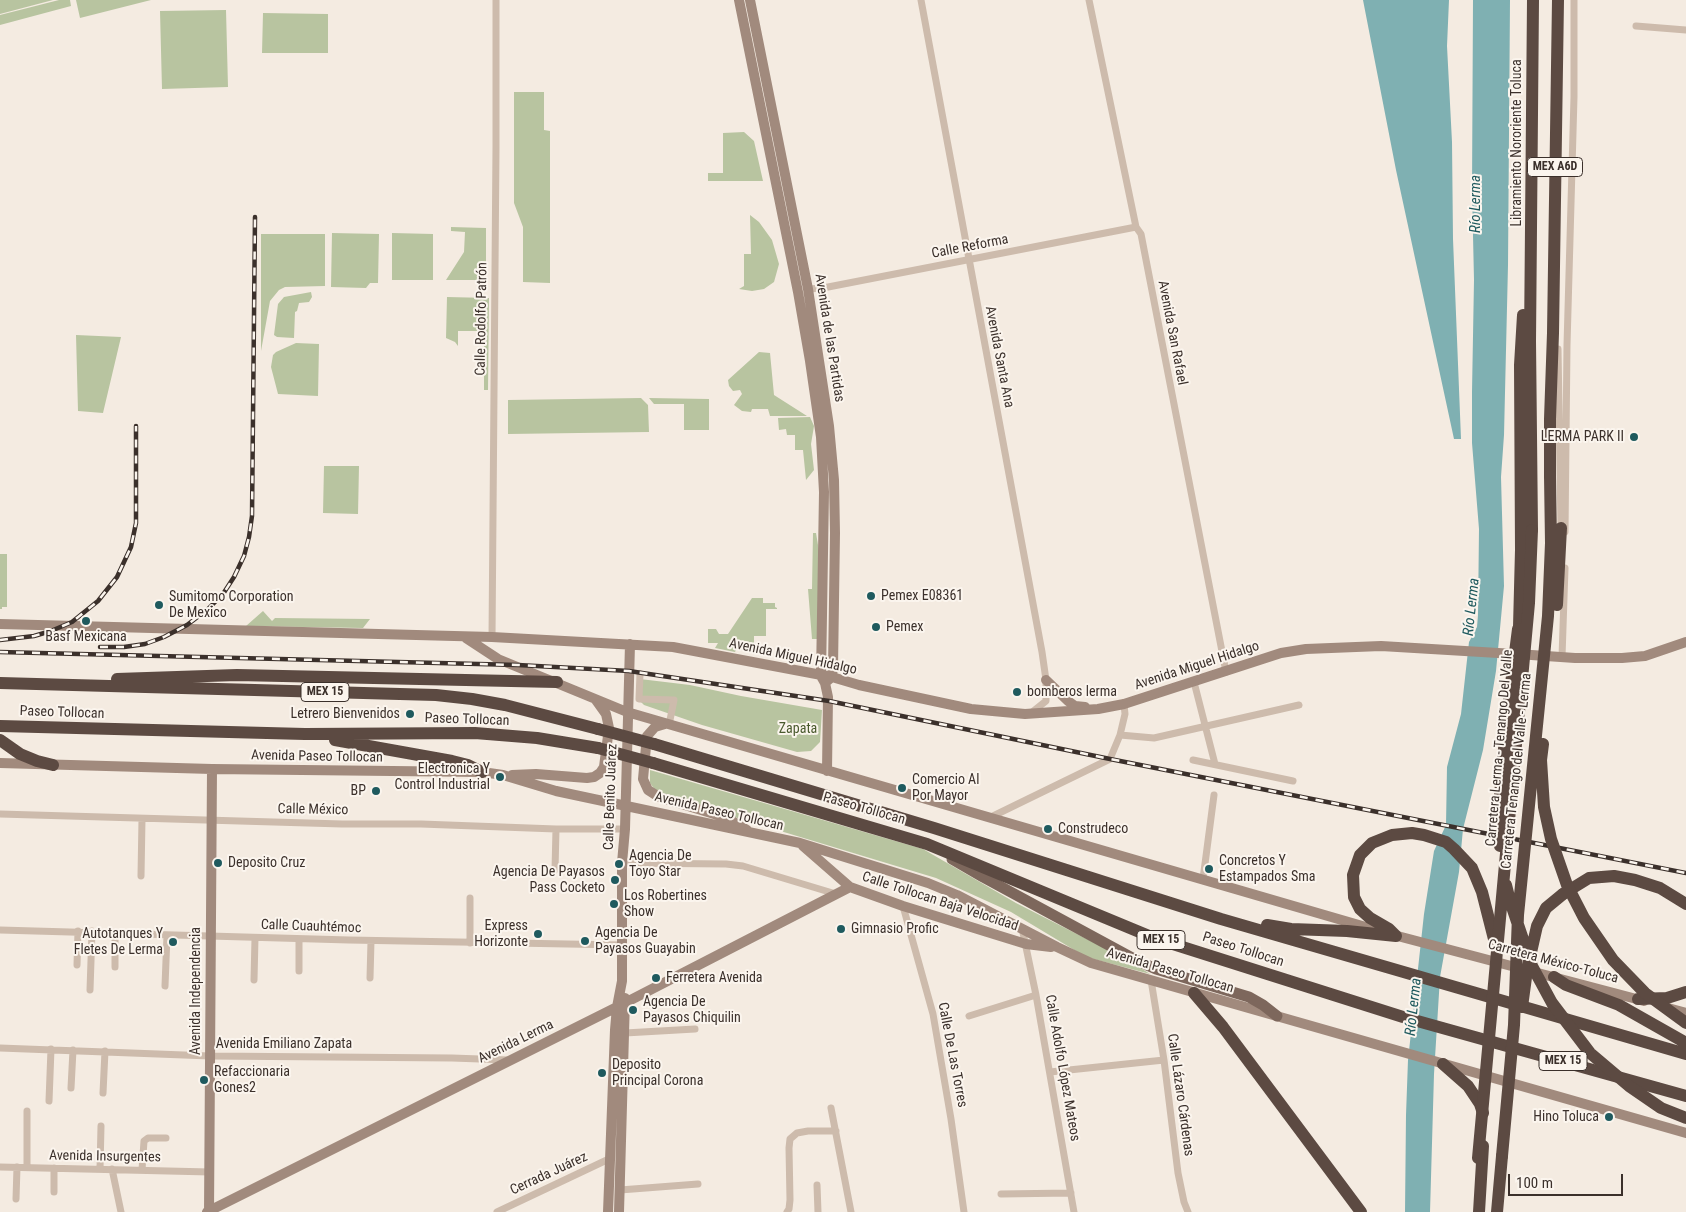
<!DOCTYPE html>
<html>
<head>
<meta charset="utf-8">
<style>
	body { margin:0 }
	#map { position:relative; width:1686px; height:1212px; overflow:hidden; background:#f4ebe1; font-family:"Roboto Condensed",sans-serif }
	canvas { display:block }
	.scale { position:absolute; left:1508px; top:1174px; width:115px; height:22px; box-sizing:border-box; border:2px solid #3b302b; border-top:0; padding-left:6px; font-size:15px; line-height:18px; white-space:nowrap; color:#3b302b; -webkit-text-stroke:4px #fbf5ee; paint-order:stroke }
</style>
</head>
<body>
<div id="map">
<canvas width="1686" height="1212"></canvas>
<div class="scale">100 m</div>
</div>
<script>
const g = document.querySelector('canvas').getContext('2d');
g.lineJoin = 'round';
function paint(path, color) {
  g.fillStyle = color;
  g.fill(path, 'evenodd');
}
function poly(rows) {
  const path = new Path2D();
  for (const r of rows) {
    path.moveTo(r[0], r[1]);
    for (let i = 2; i < r.length; i += 2) path.lineTo(r[i], r[i + 1]);
  }
  return path;
}
function strokePath(path, color, width, dash) {
  g.strokeStyle = color;
  g.lineWidth = width;
  g.lineCap = dash ? 'butt' : 'round';
  g.setLineDash(dash || []);
  g.stroke(path);
}
function drawText(font, color, halo, rows, align = 'center') {
  g.font = font + ' "Roboto Condensed",sans-serif';
  g.lineWidth = 4;
  g.setLineDash([]);
  g.textBaseline = 'middle';
  g.strokeStyle = halo;
  g.fillStyle = color;
  for (const [text, x, y, turn = 0] of rows) {
    g.save();
    g.translate(x, y);
    g.rotate((+turn || 0) * Math.PI / 180);
    g.textAlign = isNaN(turn) ? turn : align;
    if (halo) g.strokeText(text, 0, 0);
    g.fillText(text, 0, 0);
    g.restore();
  }
}
const green = poly([
	[0,0,53,0,0,14],
	[59,0,70,0,71,6,0,25,0,15],
	[76,0,151,0,80,18],
	[226,10,228,87,162,89,160,11],
	[263,13,328,14,328,53,262,53],
	[514,92,544,92,544,130,550,131,550,283,523,282,523,227,514,203],
	[744,132,754,141,763,181,708,181,708,173,723,173,723,133],
	[750,215,759,222,772,240,779,264,774,282,764,289,752,291,739,289,744,286,744,254,751,254],
	[451,227,486,228,486,280,446,280,464,252,465,232,451,231],
	[332,233,379,234,378,283,370,283,366,288,331,287],
	[392,233,433,234,433,280,392,280],
	[261,234,325,234,325,286,285,287,279,290,270,301,261,351],
	[311,292,312,297,309,302,299,303,297,311,295,312,294,338,277,337,274,335,278,304,284,297],
	[447,297,489,298,488,390,484,390,484,331,458,331,458,346,455,342,446,338],
	[76,335,121,337,103,413,78,411],
	[296,343,319,344,318,396,278,394,271,367,273,355,276,352],
	[759,352,770,353,774,395,807,416,770,416,768,409,752,409,751,412,742,411,734,405,742,394,740,390,733,391,729,386,728,380],
	[641,398,648,405,649,432,508,434,508,400],
	[649,398,709,399,709,430,684,430,684,404,654,404],
	[810,417,814,426,811,444,814,470,806,480,803,450,795,450,795,435,787,435,786,429,779,430,778,418],
	[324,466,359,466,358,514,323,513],
	[813,533,816,533,821,563,819,639,812,639,808,589,812,589],
	[0,554,7,554,7,607,2,607,2,609,0,609],
	[752,598,763,598,763,603,775,603,775,607,777,608,777,609,766,609,766,636,754,636,754,643,757,643,755,644,755,646,738,646,735,652,715,648,718,643,708,643,708,629,716,629,719,634,728,634],
	[263,611,272,621,275,618,370,619,363,628,246,626],
	[640,679,690,685,741,696,822,710,820,742,811,751,797,752,702,725,644,705,640,701],
	[650,770,923,849,1016,903,1130,961,1150,974,1086,957,1011,912,936,878,658,794,650,783]
]);
const water = poly([
	[1363,0,1449,0,1447,46,1452,142,1453,239,1461,439,1454,439,1396,170],
	[1473,0,1510,0,1508,265,1504,435,1501,477,1504,586,1496,671,1483,750,1463,829,1459,872,1440,977,1434,1074,1430,1212,1405,1212,1406,1115,1408,1060,1424,914,1434,851,1446,825,1447,767,1461,714,1469,642,1477,627,1478,615,1479,529,1472,443,1472,392,1474,280,1472,191]
]);
const street = poly([
	[921,0,1042,652,1046,680,1046,701,1031,713],
	[1089,0,1136,227,1141,234,1226,672],
	[1636,26,1686,30],
	[808,289,823,288,1136,227],
	[1558,349,1561,528],
	[1565,532,1567,345,1574,97,1574,0],
	[492,637,496,147,496,0],
	[1562,657,1565,568],
	[640,674,639,699,674,700,669,725],
	[1194,682,1215,764],
	[1120,735,1154,738,1299,705],
	[1193,760,1293,781],
	[0,814,342,824,421,824,556,829,625,829],
	[991,817,1110,759,1120,735,1125,714,1124,704],
	[622,863,726,864,743,866,836,894],
	[555,870,556,829],
	[141,876,142,819],
	[1203,879,1214,795],
	[470,898,470,943],
	[903,906,933,1014,951,1119,964,1212],
	[1022,928,1036,995,1074,1212],
	[0,930,349,940,622,945],
	[115,932,115,967],
	[77,965,78,931],
	[299,971,299,939],
	[370,978,371,941],
	[254,980,255,938],
	[1151,980,1164,1060,1178,1173,1184,1202,1188,1212],
	[165,986,167,935],
	[90,990,92,931],
	[969,1016,1036,995],
	[625,1033,695,1029],
	[0,1048,210,1056,452,1058,508,1060],
	[1050,1072,1164,1060],
	[71,1088,73,1050],
	[103,1093,105,1051],
	[49,1101,51,1049],
	[831,1108,851,1212],
	[0,1167,210,1172],
	[27,1167,27,1111],
	[100,1169,101,1126],
	[112,1169,121,1212],
	[142,1170,144,1141,148,1138,166,1138],
	[817,1185,818,1212],
	[620,1190,698,1184],
	[54,1192,54,1168],
	[1001,1194,1071,1193],
	[16,1199,17,1167],
	[497,1212,611,1158],
	[787,1212,789,1209,790,1200,789,1148,790,1139,797,1133,808,1131,836,1131]
]);
const secondary = poly([
	[739,0,798,292,810,361,821,437,824,492,821,676,825,683,828,697,827,771],
	[750,0,808,289,829,426,834,480,835,533,833,668,832,677,826,682],
	[0,624,492,637,673,647,832,677,859,685,971,709,1025,714,1098,709,1124,704,1281,653,1306,649,1381,646,1515,654],
	[466,638,498,659,627,712,1376,930],
	[1046,680,1068,701,1075,706,1085,707],
	[665,724,655,727,647,736,643,779,648,790,659,797,727,818,747,830],
	[0,763,212,769,482,772,503,775,556,791,800,843,928,883,957,895,1057,947,1091,963,1686,1133],
	[512,775,536,774,587,778,594,777,600,773,604,767,609,728,606,714,596,700],
	[803,846,850,887,903,906,1026,944,1051,947],
	[1390,934,1644,1001],
	[1668,1008,1686,1013],
	[207,1212,617,1007,850,887],
	[209,1212,212,769],
	[608,1212,615,1030,617,1007,622,981,622,863,625,829,630,644],
	[619,1212,625,998]
]);
const primary = poly([
	[952,859,983,877,1138,961,1156,969,1249,997,1263,1005,1277,1016]
]);
const highway = poly([
	[1550,476,1550,419,1553,333,1558,0],
	[1532,530,1530,341,1533,0],
	[1519,627,1521,550,1520,365,1523,315],
	[117,679,237,675,557,682],
	[0,683,436,695,472,699,505,705,598,729],
	[0,726,305,734,475,733,537,738,598,748],
	[0,740,20,754,37,761,53,765],
	[335,740,452,761,468,765,482,772],
	[654,744,934,828,1221,919,1686,1054],
	[653,763,927,844,1154,938,1403,1017,1686,1096],
	[1563,894,1589,878,1614,876,1635,880,1660,888,1686,904],
	[1267,925,1291,929,1347,931,1396,936],
	[1396,936,1389,929,1370,918,1360,909,1354,897,1353,875,1360,855,1372,843,1392,835,1412,833,1424,835,1446,842,1454,849,1472,868,1482,892,1496,947],
	[1554,977,1566,985,1619,1005,1686,1043],
	[1194,993,1223,1027,1361,1212],
	[1638,999,1667,998,1686,992],
	[1443,1064,1468,1086,1480,1104,1483,1113],
	[1479,1212,1483,1146],
	[1497,1212,1502,1156]
]);
const rail = poly([
	[0,640,34,636,51,631,72,622,98,601,117,577,131,547,136,523,136,426],
	[100,647,124,647,145,644,164,637,187,625,208,609,223,594,234,577,244,556,249,537,252,516,255,217],
	[0,652,518,665,629,671,829,701,1110,759,1686,873]
]);
const secondaryBridge = poly([
	[1517,654,1575,658,1622,658,1645,656,1686,642]
]);
const highwayBridge = poly([
	[1557,605,1561,528],
	[598,729,654,744],
	[1543,744,1541,760,1544,807,1551,839,1567,885,1584,918,1613,960,1645,993,1686,1023],
	[598,748,653,763],
	[1500,846,1498,817,1507,715,1518,629],
	[1506,885,1510,901,1532,966,1552,1003,1590,1053,1629,1086,1661,1108,1686,1118],
	[1522,1007,1527,970,1537,926,1546,908,1563,894],
	[1502,1156,1514,1025,1518,915,1548,616,1551,543,1550,476],
	[1478,1158,1529,603,1532,530]
]);
const markers = [
	[1634,437,5,"#1f5a5e"],
	[871,596,5,"#1f5a5e"],
	[159,605,5,"#1f5a5e"],
	[86,621,5,"#1f5a5e"],
	[876,627,5,"#1f5a5e"],
	[1017,692,5,"#1f5a5e"],
	[410,714,5,"#1f5a5e"],
	[500,777,5,"#1f5a5e"],
	[902,788,5,"#1f5a5e"],
	[376,791,5,"#1f5a5e"],
	[1048,829,5,"#1f5a5e"],
	[218,863,5,"#1f5a5e"],
	[619,864,5,"#1f5a5e"],
	[1209,869,5,"#1f5a5e"],
	[615,880,5,"#1f5a5e"],
	[614,904,5,"#1f5a5e"],
	[841,929,5,"#1f5a5e"],
	[538,934,5,"#1f5a5e"],
	[585,941,5,"#1f5a5e"],
	[173,942,5,"#1f5a5e"],
	[656,978,5,"#1f5a5e"],
	[633,1010,5,"#1f5a5e"],
	[602,1073,5,"#1f5a5e"],
	[204,1080,5,"#1f5a5e"],
	[1609,1117,5,"#1f5a5e"]
];
const shields = [
	[1555,167,55],
	[325,692,48],
	[1161,940,48],
	[1563,1061,48]
];
const shieldNames = [
	["MEX A6D",1555,167],
	["MEX 15",325,692],
	["MEX 15",1161,940],
	["MEX 15",1563,1061]
];
const streetNames = [
	["Libramiento Nororiente Toluca",1517,143,-90],
	["Calle Reforma",970,247,-11],
	["Calle Rodolfo Patrón",482,319,-89],
	["Avenida San Rafael",1172,333,79],
	["Avenida de las Partidas",829,338,81],
	["Avenida Santa Ana",999,357,79],
	["Avenida Miguel Hidalgo",793,657,12],
	["Avenida Miguel Hidalgo",1197,666,-18],
	["Paseo Tollocan",62,713,2],
	["Paseo Tollocan",467,720,2],
	["Carretera Lerma - Tenango Del Valle",1500,748,-85],
	["Avenida Paseo Tollocan",317,757,1],
	["Carretera Tenango del Valle - Lerma",1517,771,-84],
	["Calle Benito Juárez",611,797,-88],
	["Paseo Tollocan",864,809,16],
	["Calle México",313,810,1],
	["Avenida Paseo Tollocan",719,812,13],
	["Calle Tollocan Baja Velocidad",940,902,18],
	["Calle Cuauhtémoc",311,927,2],
	["Paseo Tollocan",1243,950,18],
	["Carretera México-Toluca",1553,962,15],
	["Avenida Paseo Tollocan",1170,971,16],
	["Avenida Independencia",196,991,-90],
	["Avenida Lerma",516,1042,-26],
	["Avenida Emiliano Zapata",284,1044],
	["Calle De Las Torres",952,1055,79],
	["Calle Adolfo López Mateos",1062,1068,80],
	["Calle Lázaro Cárdenas",1180,1095,82],
	["Avenida Insurgentes",105,1157,1],
	["Cerrada Juárez",549,1174,-25]
];
const poiNames = [
	["LERMA PARK II",1624,437,"right"],
	["Pemex E08361",881,596],
	["Sumitomo Corporation",169,597],
	["De Mexico",169,613],
	["Pemex",886,627],
	["Basf Mexicana",86,637,"center"],
	["bomberos lerma",1027,692],
	["Letrero Bienvenidos",400,714,"right"],
	["Electronica Y",490,769,"right"],
	["Control Industrial",490,785,"right"],
	["Comercio Al",912,780],
	["Por Mayor",912,796],
	["BP",366,791,"right"],
	["Construdeco",1058,829],
	["Agencia De",629,856],
	["Toyo Star",629,872],
	["Concretos Y",1219,861],
	["Estampados Sma",1219,877],
	["Deposito Cruz",228,863],
	["Agencia De Payasos",605,872,"right"],
	["Pass Cocketo",605,888,"right"],
	["Los Robertines",624,896],
	["Show",624,912],
	["Express",528,926,"right"],
	["Horizonte",528,942,"right"],
	["Gimnasio Profic",851,929],
	["Agencia De",595,933],
	["Payasos Guayabin",595,949],
	["Autotanques Y",163,934,"right"],
	["Fletes De Lerma",163,950,"right"],
	["Ferretera Avenida",666,978],
	["Agencia De",643,1002],
	["Payasos Chiquilin",643,1018],
	["Deposito",612,1065],
	["Principal Corona",612,1081],
	["Refaccionaria",214,1072],
	["Gones2",214,1088],
	["Hino Toluca",1599,1117,"right"]
];
const parkNames = [
	["Zapata",798,729]
];
const waterNames = [
	["Río Lerma",1476,204,-90],
	["Río Lerma",1472,607,-84],
	["Río Lerma",1414,1007,-84]
];
paint(green, '#b8c4a0');
paint(water, '#7fb0b2');
strokePath(street, '#cdbbac', 7);
strokePath(secondary, '#a18a7d', 10);
strokePath(primary, '#7d675c', 11);
strokePath(highway, '#5c4a42', 12);
strokePath(rail, '#3b302b', 4.5);
strokePath(rail, '#fbf5ee', 2.5, [8]);
strokePath(secondaryBridge, '#a18a7d', 10);
strokePath(highwayBridge, '#5c4a42', 12);
for (const [x, y, r, color] of markers) {
  const dot = new Path2D();
  dot.arc(x, y, r, 0, 2 * Math.PI);
  g.fillStyle = color;
  g.fill(dot);
  strokePath(dot, '#fbf5ee', 2);
}
for (const [x, y, w] of shields) {
  const box = new Path2D();
  box.roundRect(x - w / 2, y - 9.5, w, 19, 4);
  g.fillStyle = '#fbf5ee';
  g.fill(box);
  strokePath(box, '#3b302b', 1);
}
drawText('bold 12px', '#3b302b', null, shieldNames);
drawText('14px', '#3b302b', '#fbf5ee', streetNames);
drawText('14px', '#3b302b', '#fbf5ee', poiNames, 'left');
drawText('14px', '#4a5a2e', '#fbf5ee', parkNames);
drawText('italic 15px', '#1f5a5e', '#fbf5ee', waterNames);
</script>
</body>
</html>
